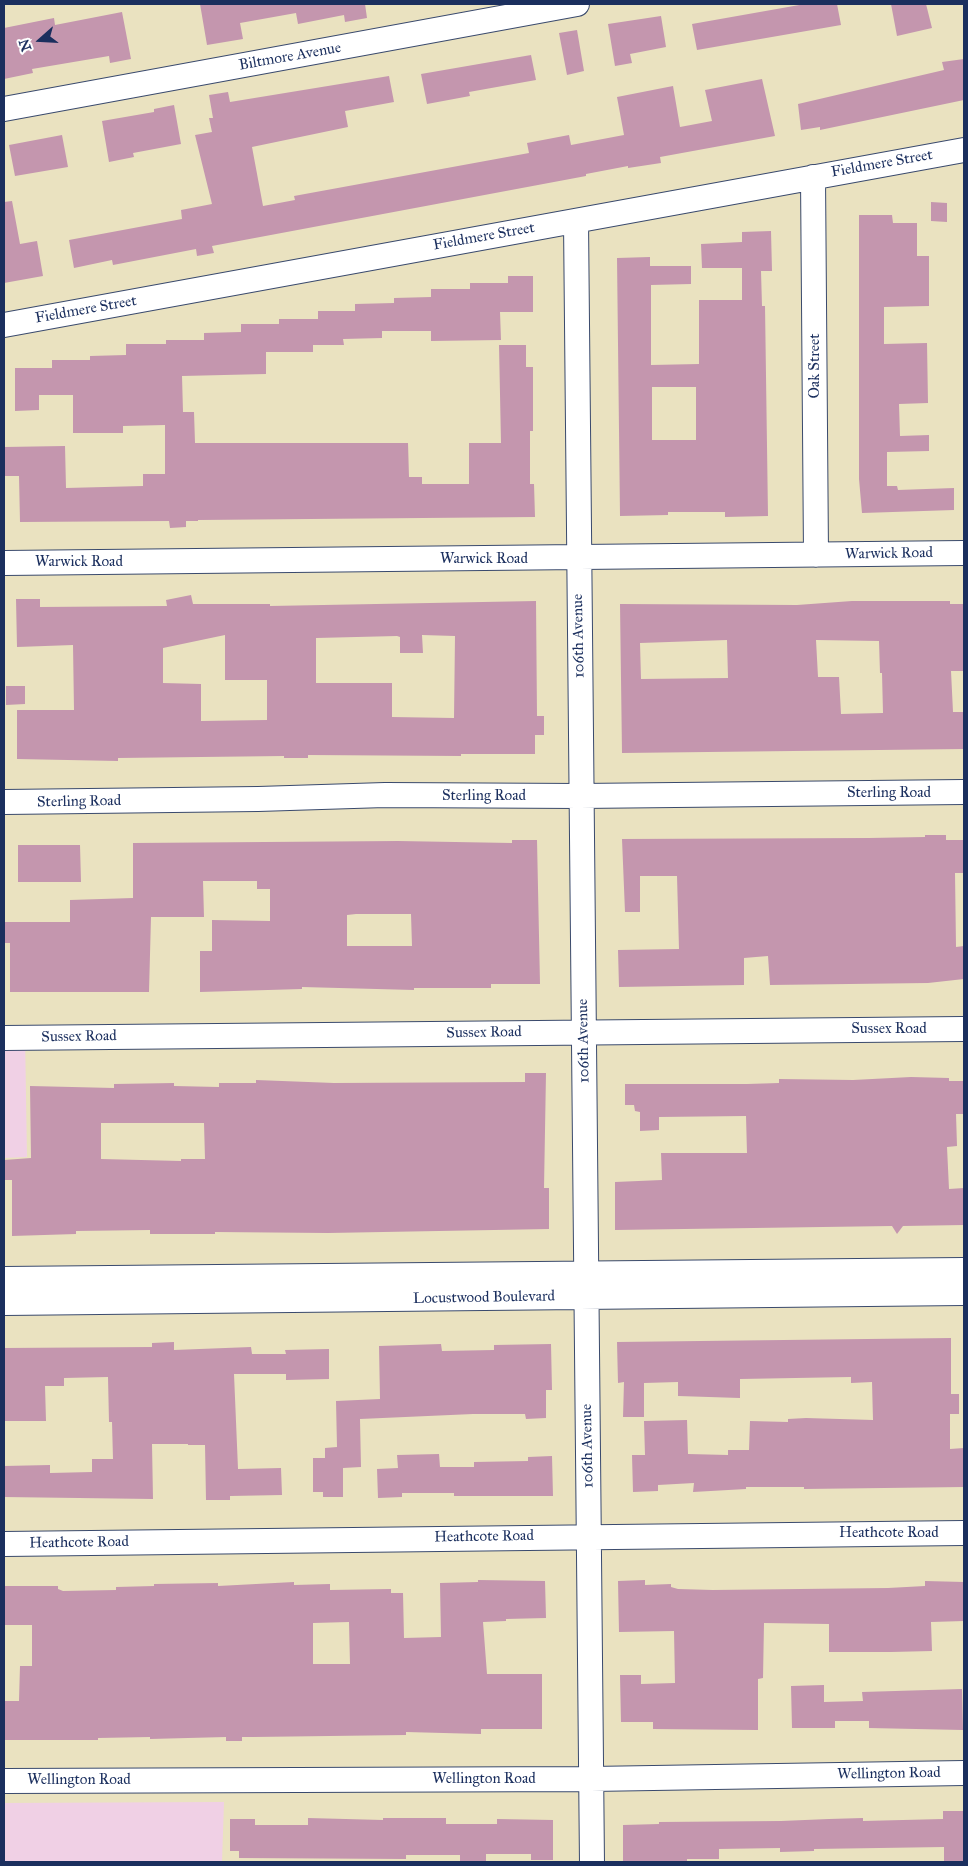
<!DOCTYPE html>
<html>
<head>
<meta charset="utf-8">
<style>
	body { margin:0 }
	#map { position:relative; width:968px; height:1866px; overflow:hidden; background:#eae2c0; font-family:"IM FELL Great Primer",serif }
	canvas { display:block }
	.frame { position:absolute; inset:0; border:5px solid #1b2f5e; pointer-events:none }
	.north { position:absolute; left:15px; top:15px; width:50px; height:50px; -webkit-text-stroke:4px #fff; paint-order:stroke; rotate:251deg; font-size:14px; font-weight:700; line-height:20px; text-align:center; color:#1b2f5e }
	.north::after { content:''; display:block; margin:auto; width:18px; height:22px; background:#1b2f5e; clip-path:polygon(50% 0,100% 100%,50% 72%,0 100%) }
</style>
</head>
<body>
<div id="map">
<canvas width="968" height="1866"></canvas>
<div class="frame"></div>
<div class="north">N</div>
</div>
<script>
const g = document.querySelector('canvas').getContext('2d');
g.lineJoin = 'round';
function paint(path, color) {
  g.fillStyle = color;
  g.fill(path, 'evenodd');
}
function poly(rows) {
  const path = new Path2D();
  for (const r of rows) {
    path.moveTo(r[0], r[1]);
    for (let i = 2; i < r.length; i += 2) path.lineTo(r[i], r[i + 1]);
  }
  return path;
}
function strokePath(path, color, width, dash) {
  g.strokeStyle = color;
  g.lineWidth = width;
  g.lineCap = dash ? 'butt' : 'round';
  g.setLineDash(dash || []);
  g.stroke(path);
}
function drawText(font, color, halo, rows, align = 'center') {
  g.font = font + ' "IM FELL Great Primer",serif';
  g.lineWidth = 4;
  g.setLineDash([]);
  g.textBaseline = 'middle';
  g.strokeStyle = halo;
  g.fillStyle = color;
  for (const [text, x, y, turn = 0] of rows) {
    g.save();
    g.translate(x, y);
    g.rotate((+turn || 0) * Math.PI / 180);
    g.textAlign = isNaN(turn) ? turn : align;
    if (halo) g.strokeText(text, 0, 0);
    g.fillText(text, 0, 0);
    g.restore();
  }
}
const built = poly([
	[4,1034,25,1034,27,1157,4,1158],
	[224,1802,222,1862,4,1862,4,1803]
]);
const building = poly([
	[200,4,365,4,367,18,345,22,344,15,298,24,296,13,240,23,243,39,207,45],
	[805,4,837,4,841,25,697,50,692,24],
	[891,4,926,4,932,28,897,36],
	[122,12,131,59,110,63,109,56,32,69,33,73,4,79,4,28,54,18,55,25],
	[661,16,666,47,630,54,632,63,615,66,608,24],
	[577,30,584,71,567,75,559,33],
	[531,55,536,80,469,92,470,96,427,104,421,74],
	[964,59,964,100,820,130,820,127,801,130,798,104,944,70,942,62],
	[389,76,394,102,345,111,348,127,252,147,263,206,295,200,294,196,529,153,527,143,569,135,571,145,624,135,617,97,673,86,680,127,712,121,705,90,762,79,775,136,660,157,661,163,628,168,628,166,586,174,586,176,212,246,214,253,197,256,196,249,113,265,112,260,74,268,69,240,182,219,181,210,212,204,195,135,212,132,209,118,213,118,209,95,228,92,230,102],
	[174,105,181,144,133,153,134,157,109,162,102,121,154,112,154,109],
	[62,135,68,167,15,176,9,145],
	[12,201,20,244,37,241,43,276,4,283,4,202],
	[931,202,947,203,947,222,931,221],
	[859,215,892,215,893,223,917,223,917,256,929,256,929,306,884,307,884,344,927,343,928,403,899,404,900,436,929,435,929,451,887,452,887,486,897,486,898,490,954,488,954,510,862,513,859,479],
	[771,231,772,271,761,271,762,306,765,306,768,516,725,517,725,512,668,512,668,515,620,516,617,258,650,257,650,266,691,266,691,284,651,285,651,365,699,364,699,300,742,300,742,268,702,268,701,244,742,242,742,232],
	[652,387,696,387,696,440,652,440],
	[508,276,533,276,533,312,500,312,501,340,431,341,431,331,382,331,382,338,343,339,344,345,313,345,313,352,266,352,266,374,182,376,183,412,194,412,195,443,408,443,409,477,422,477,422,484,469,484,469,443,501,443,499,345,526,345,526,367,533,367,533,431,530,431,530,484,534,484,535,517,198,520,198,521,186,521,186,527,170,528,169,521,20,522,19,476,4,476,4,447,65,446,66,488,143,486,143,474,165,474,165,425,123,426,123,433,73,433,73,395,39,395,39,410,15,411,15,368,52,368,52,360,90,360,90,356,126,355,126,344,166,344,166,340,204,340,204,333,241,332,241,324,279,324,279,319,318,319,318,311,355,311,355,304,394,303,394,298,431,297,431,289,470,289,470,283,508,283],
	[191,595,193,604,270,604,270,606,536,601,537,716,544,716,544,735,535,735,535,754,461,754,461,756,308,755,308,758,284,758,284,756,118,758,118,761,17,759,17,710,74,710,73,645,17,647,16,599,40,599,40,607,167,606,166,600],
	[225,635,225,680,267,680,267,720,201,721,201,684,163,683,163,648],
	[422,635,455,636,454,718,392,717,392,683,316,683,316,638,397,636,400,637,400,653,423,653],
	[852,601,950,601,950,604,964,604,964,671,951,671,953,712,964,712,964,749,622,753,620,604,797,605],
	[727,640,728,678,641,679,640,643],
	[816,640,879,641,880,673,882,673,883,713,841,714,839,677,818,677],
	[6,686,25,686,25,704,6,705],
	[925,835,946,835,946,840,964,840,964,873,955,873,956,947,964,946,964,979,928,983,770,985,768,956,744,958,744,985,619,987,618,950,679,949,677,876,640,876,640,912,625,912,622,839,869,838,925,837],
	[512,840,537,840,540,984,491,984,491,988,414,988,414,990,302,987,302,989,200,992,200,951,212,951,212,920,270,921,270,889,257,889,257,881,203,881,204,917,151,917,149,992,10,992,10,943,4,943,4,922,70,922,70,900,133,898,133,843,398,841,512,843],
	[356,914,411,914,412,946,347,946,347,915],
	[18,845,80,845,81,882,18,882],
	[525,1073,546,1073,544,1188,549,1188,549,1229,328,1233,215,1232,215,1234,150,1234,150,1230,76,1231,76,1234,12,1236,12,1180,4,1180,4,1160,31,1158,30,1086,114,1088,114,1084,174,1083,174,1086,219,1087,219,1083,256,1083,256,1080,334,1083,525,1082],
	[101,1123,204,1123,205,1159,181,1159,181,1161,101,1159],
	[911,1077,949,1078,949,1081,964,1081,964,1114,956,1114,957,1146,947,1147,949,1189,964,1188,964,1225,903,1226,897,1234,892,1226,615,1230,615,1182,662,1180,661,1153,747,1153,746,1116,659,1117,659,1130,640,1131,640,1112,635,1111,634,1105,625,1105,625,1084,747,1084,779,1083,779,1079,853,1080],
	[951,1338,951,1394,959,1394,959,1414,950,1414,950,1449,964,1448,964,1487,804,1489,804,1487,746,1487,746,1489,693,1492,694,1483,658,1485,658,1491,633,1492,632,1455,645,1455,644,1421,687,1420,688,1454,728,1455,728,1450,749,1450,750,1421,788,1422,788,1419,806,1418,873,1420,872,1382,851,1383,851,1377,740,1379,740,1398,678,1396,678,1382,644,1383,644,1417,623,1417,624,1382,618,1383,617,1342],
	[174,1342,174,1350,251,1347,252,1354,286,1354,285,1350,329,1349,329,1379,286,1380,286,1374,234,1374,238,1469,281,1468,282,1495,230,1496,230,1500,206,1500,205,1445,188,1445,188,1444,152,1444,153,1499,4,1497,4,1466,50,1465,50,1473,92,1472,92,1459,113,1459,112,1422,109,1422,108,1377,64,1378,64,1386,45,1386,46,1421,4,1421,4,1348,152,1347,152,1343],
	[441,1344,442,1351,494,1350,494,1345,551,1344,552,1390,546,1390,546,1418,526,1419,525,1414,473,1414,360,1419,361,1467,343,1468,343,1497,323,1497,323,1492,313,1492,313,1458,325,1458,325,1448,337,1447,336,1401,380,1399,379,1346],
	[439,1454,440,1467,474,1467,474,1462,528,1461,528,1457,552,1456,553,1496,454,1496,454,1493,402,1493,402,1497,378,1498,377,1469,398,1468,397,1455],
	[478,1580,545,1581,546,1618,506,1619,506,1621,483,1622,487,1674,542,1674,542,1729,481,1729,481,1734,406,1732,406,1735,253,1737,242,1737,242,1741,226,1741,226,1737,150,1739,150,1737,98,1738,98,1740,4,1740,4,1701,19,1701,20,1666,32,1666,32,1625,4,1625,4,1586,58,1586,58,1589,63,1591,116,1590,116,1587,154,1586,154,1584,218,1583,218,1586,294,1582,294,1585,330,1584,330,1590,391,1589,391,1593,403,1593,404,1638,441,1637,440,1583,478,1582],
	[349,1622,350,1664,313,1664,313,1623],
	[645,1580,645,1585,671,1584,671,1587,678,1589,713,1590,888,1588,925,1586,925,1581,964,1582,964,1621,931,1622,932,1651,891,1652,829,1652,829,1624,764,1623,763,1678,758,1679,758,1730,653,1729,653,1722,621,1722,620,1675,641,1675,641,1684,675,1683,674,1631,619,1632,618,1581],
	[824,1685,824,1702,863,1701,862,1692,962,1689,963,1730,869,1728,869,1721,835,1721,835,1728,792,1728,791,1686],
	[943,1811,964,1811,964,1861,944,1861,944,1847,814,1849,814,1851,780,1852,780,1848,719,1849,719,1859,687,1859,687,1862,623,1862,623,1825,659,1824,659,1822,781,1821,829,1819,863,1818,863,1821,943,1819],
	[308,1818,383,1820,383,1818,446,1818,446,1824,497,1824,497,1819,553,1820,553,1860,531,1860,531,1854,486,1854,486,1862,460,1862,460,1855,406,1855,406,1859,239,1858,239,1851,230,1851,230,1819,255,1819,255,1825,308,1825]
]);
const minor = poly([
	[4,109,577,4],
	[813,177,816,555],
	[576,221,592,1862],
	[4,325,964,150],
	[4,563,964,553],
	[4,802,258,799,385,795,580,796,964,792],
	[4,1038,964,1029],
	[4,1279,964,1270],
	[4,1303,964,1293],
	[4,1544,964,1533],
	[4,1781,591,1779,964,1773]
]);
const streetNames = [
	["Biltmore Avenue",290,57,-10],
	["Fieldmere Street",882,164,-10],
	["Fieldmere Street",484,237,-10],
	["Fieldmere Street",86,310,-10],
	["Oak Street",815,366,-90],
	["Warwick Road",889,554,-1],
	["Warwick Road",484,559],
	["Warwick Road",79,562],
	["106th Avenue",579,636,-91],
	["Sterling Road",889,793],
	["Sterling Road",484,796],
	["Sterling Road",79,802,-1],
	["Sussex Road",889,1029],
	["Sussex Road",484,1033,-1],
	["Sussex Road",79,1037,-1],
	["106th Avenue",584,1041,-91],
	["Locustwood Boulevard",484,1298,-1],
	["106th Avenue",588,1446,-91],
	["Heathcote Road",889,1533],
	["Heathcote Road",484,1537,-1],
	["Heathcote Road",79,1543,-1],
	["Wellington Road",889,1774,-1],
	["Wellington Road",484,1779],
	["Wellington Road",79,1780]
];
paint(built, '#f0d0e5');
paint(building, '#c496ae');
strokePath(minor, '#3a4a6d', 26);
strokePath(minor, '#fff', 24);
drawText('15px', '#1b2f5e', '#fff', streetNames);
</script>
</body>
</html>
